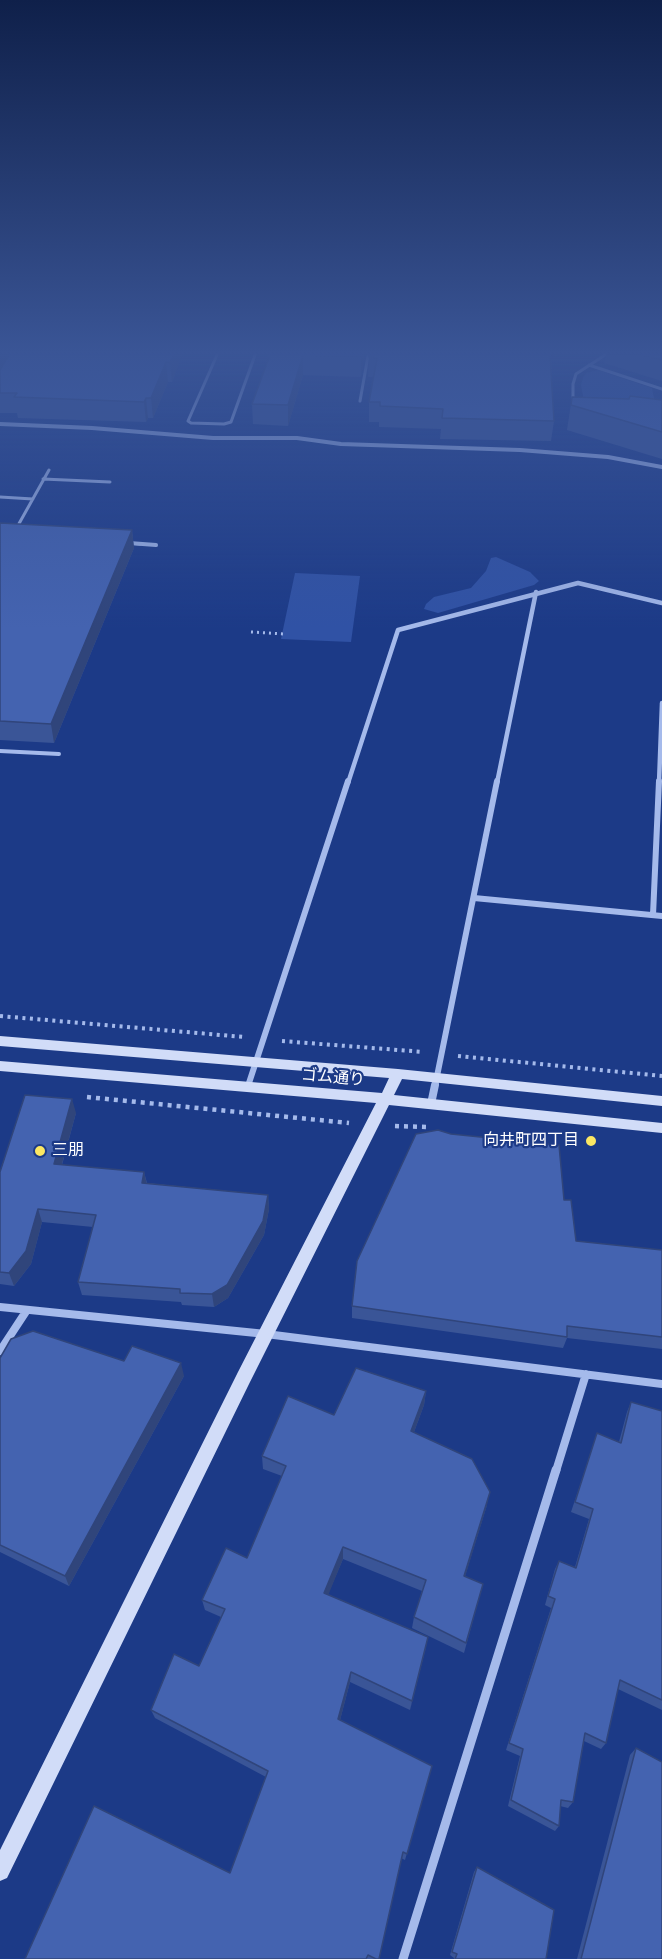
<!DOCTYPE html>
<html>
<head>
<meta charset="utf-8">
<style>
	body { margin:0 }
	canvas { display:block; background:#1c3a87 }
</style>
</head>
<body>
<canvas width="662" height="1959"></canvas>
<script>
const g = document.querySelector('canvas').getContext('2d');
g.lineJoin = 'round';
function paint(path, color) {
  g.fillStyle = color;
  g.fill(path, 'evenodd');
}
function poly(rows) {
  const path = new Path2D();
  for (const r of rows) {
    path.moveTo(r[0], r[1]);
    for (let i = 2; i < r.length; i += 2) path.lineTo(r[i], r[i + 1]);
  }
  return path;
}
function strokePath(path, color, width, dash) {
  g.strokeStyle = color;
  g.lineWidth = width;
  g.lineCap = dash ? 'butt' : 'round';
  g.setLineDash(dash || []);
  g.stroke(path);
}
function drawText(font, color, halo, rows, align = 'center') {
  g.font = font + ' "Archivo Narrow","Noto Sans JP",sans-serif';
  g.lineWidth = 4.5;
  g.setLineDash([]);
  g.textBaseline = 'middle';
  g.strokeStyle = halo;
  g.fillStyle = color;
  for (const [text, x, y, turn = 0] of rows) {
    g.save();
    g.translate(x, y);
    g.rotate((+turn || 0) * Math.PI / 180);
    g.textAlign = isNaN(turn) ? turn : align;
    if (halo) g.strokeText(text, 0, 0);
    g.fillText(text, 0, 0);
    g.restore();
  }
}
const green = poly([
	[598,370,652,388,656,409,585,406,581,385,583,378,586,373],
	[496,557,530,572,539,581,534,585,438,613,424,609,426,604,434,597,471,588,486,571,491,558],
	[295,573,360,576,351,642,281,639]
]);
const pathFar2 = poly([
	[251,632,285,634]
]);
const pathFar1 = poly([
	[0,1016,244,1037],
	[282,1041,424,1052],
	[458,1056,662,1076]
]);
const path = poly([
	[87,1097,349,1123],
	[395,1126,426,1127]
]);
const laneFar1 = poly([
	[217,355,188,421,191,423,224,424,231,422,255,355],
	[589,365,662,389],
	[360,401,368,356],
	[573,403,573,384,576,374,605,355],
	[43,479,110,482],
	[0,497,33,499],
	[16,529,49,470],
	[129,543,140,544]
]);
const lane = poly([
	[129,543,156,545],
	[0,751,59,754]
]);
const streetFar4 = poly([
	[0,424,92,428,213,438,297,438,341,444,520,450,608,457,662,467]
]);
const streetFar3 = poly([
	[348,783,398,630,578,583,662,603],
	[497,783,536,592],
	[659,783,662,703]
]);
const streetFar2 = poly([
	[474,898,662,916],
	[653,915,659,781],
	[248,1086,348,781],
	[435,1086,497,781]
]);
const streetFar1 = poly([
	[431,1104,435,1085],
	[0,1307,266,1334,662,1384],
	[0,1351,27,1310],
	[556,1471,586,1374]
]);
const street = poly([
	[403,1959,556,1470]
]);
const secondary = poly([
	[0,1036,398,1069,662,1096,662,1106,402,1079,394,1095,662,1123,662,1133,389,1105,250,1382,7,1878,0,1881,0,1850,238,1372,376,1103,0,1071,0,1061,382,1093,389,1078,0,1046,0,1036]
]);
const wall = poly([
	[0,355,182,355,172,382,168,382,153,418,148,418,146,422,18,418,17,413,0,413],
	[270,355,364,355,364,359,361,377,303,375,288,426,253,424,252,404],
	[369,355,557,355,557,356,550,355,554,421,551,441,440,439,441,429,379,427,379,422,369,422,369,402,374,377,368,377],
	[606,355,662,355,662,381,604,363],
	[572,397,662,400,662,459,567,430],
	[0,523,132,530,134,548,54,743,0,740],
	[76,1113,62,1165,144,1172,147,1183,268,1195,269,1209,264,1235,228,1298,214,1307,182,1305,181,1302,82,1295,78,1282,93,1227,42,1222,31,1264,14,1286,0,1284,0,1172],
	[564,1200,576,1241,662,1250,662,1349,567,1338,563,1348,352,1318,352,1306],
	[0,1358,124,1361,184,1376,69,1586,0,1552],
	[426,1391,424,1405,414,1432,487,1505,465,1576,483,1584,464,1653,412,1628,414,1617,422,1591,343,1559,328,1594,426,1647,410,1710,350,1682,340,1720,432,1766,405,1860,401,1858,379,1959,25,1959,230,1873,266,1777,155,1718,151,1710,199,1666,221,1617,205,1610,202,1600,247,1558,282,1476,263,1469,262,1456,334,1415],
	[631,1402,662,1411,662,1710,618,1689,606,1743,601,1749,584,1741,573,1802,568,1808,560,1806,559,1826,555,1831,508,1806,520,1756,506,1750,551,1608,545,1605,555,1569,559,1561,575,1567,589,1519,571,1512,594,1443,597,1433,619,1442,627,1412],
	[636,1748,662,1959,577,1959,630,1755],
	[477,1867,546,1959,454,1959,454,1958,450,1955,474,1872]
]);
const shadedWall = poly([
	[1,355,17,355,0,381,0,356],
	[173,355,182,355,172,382,170,363],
	[303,355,303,375,288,426,288,405],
	[361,355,364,355,364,359,361,377],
	[166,362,168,382,153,418,151,398],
	[146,398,148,418,146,422,144,402],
	[132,530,134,548,54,743,51,724],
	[72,1099,76,1113,58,1178,54,1164],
	[144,1172,147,1185,142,1183],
	[268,1195,269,1209,264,1235,228,1298,214,1307,212,1294],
	[38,1209,42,1222,31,1264,14,1286,9,1273],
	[181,1363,184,1376,69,1586,65,1576],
	[426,1391,424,1405,410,1443,411,1431],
	[490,1492,487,1505,462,1587,464,1576],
	[343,1547,343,1559,325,1603,324,1593],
	[428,1637,426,1647,410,1710,412,1701],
	[351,1672,350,1682,338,1728,338,1719]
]);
const building = poly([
	[9,355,173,355,170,363,166,362,151,398,146,398,144,402,14,397,17,393,0,393,0,370,9,355],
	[270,355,361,355,361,357,303,355,288,405,252,404,270,355],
	[369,355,550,355,554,421,442,418,443,409,380,406,380,402,369,402,377,358,369,357,369,355],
	[642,355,662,355,662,360,642,355],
	[630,396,662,400,662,432,571,405,572,397,629,399,630,396],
	[0,523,132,530,51,724,0,721,0,523],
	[25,1095,72,1099,54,1164,144,1172,142,1183,268,1195,263,1221,227,1285,212,1294,180,1293,180,1289,78,1282,96,1215,38,1209,26,1251,9,1273,0,1272,0,1172,25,1095],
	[438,1130,451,1134,559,1145,564,1200,571,1200,576,1241,662,1250,662,1337,567,1326,567,1337,352,1306,357,1261,416,1134,438,1130],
	[33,1331,124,1361,132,1346,181,1363,65,1576,0,1545,0,1358,11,1339,33,1331],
	[356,1368,426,1391,411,1431,472,1459,490,1492,464,1576,483,1584,466,1643,414,1617,426,1580,343,1547,324,1593,428,1637,412,1701,351,1672,338,1719,432,1766,407,1854,403,1852,379,1959,376,1959,368,1955,366,1959,25,1959,94,1806,230,1873,268,1771,151,1710,174,1654,199,1666,225,1609,202,1600,226,1548,247,1558,286,1466,262,1456,288,1396,334,1415,356,1368],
	[631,1402,662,1411,662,1700,620,1680,606,1743,585,1733,573,1802,561,1800,559,1826,511,1800,523,1749,509,1743,555,1599,548,1596,559,1561,576,1568,593,1509,575,1502,597,1433,621,1443,631,1402],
	[636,1748,662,1762,662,1959,581,1959,636,1748],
	[477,1867,554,1910,546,1959,455,1959,457,1954,452,1952,477,1867]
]);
const markers = [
	[591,1141,6,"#fbe763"],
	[40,1151,6,"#fbe763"]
];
const streetNames = [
	["ゴム通り",333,1078,5]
];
const poiNames = [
	["向井町四丁目",579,1141],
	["三朋",52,1151,"left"]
];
paint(green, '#3052a5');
strokePath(pathFar2, '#a5baeb', 3, [2, 4]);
strokePath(pathFar1, '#a5baeb', 4, [3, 4.5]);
strokePath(path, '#a5baeb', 4.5, [4, 5]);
strokePath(laneFar1, '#a5baeb', 3);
strokePath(lane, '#a5baeb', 4);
strokePath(streetFar4, '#a5baeb', 4);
strokePath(streetFar3, '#a5baeb', 4.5);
strokePath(streetFar2, '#a5baeb', 6);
strokePath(streetFar1, '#a5baeb', 8);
strokePath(street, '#a5baeb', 9);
paint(secondary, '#d1dcf8');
paint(wall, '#3a5597');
paint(shadedWall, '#30457b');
paint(building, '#4463b0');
strokePath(building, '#30457b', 1.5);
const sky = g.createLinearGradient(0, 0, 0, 629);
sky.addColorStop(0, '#0f204a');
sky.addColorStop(0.56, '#3a5596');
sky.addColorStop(1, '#3a559600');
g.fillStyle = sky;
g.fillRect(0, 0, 662, 629);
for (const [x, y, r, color] of markers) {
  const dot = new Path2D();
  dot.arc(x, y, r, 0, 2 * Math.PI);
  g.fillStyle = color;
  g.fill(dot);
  strokePath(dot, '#1c3a87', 2);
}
drawText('16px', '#fff', '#1c3a87', streetNames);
drawText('16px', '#fff', '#1c3a87', poiNames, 'right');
</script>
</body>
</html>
